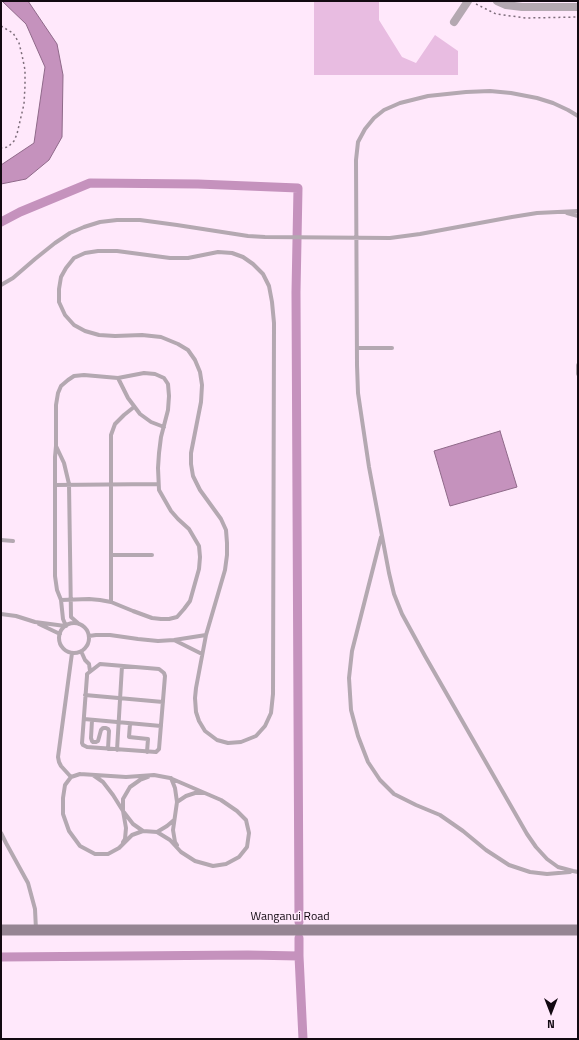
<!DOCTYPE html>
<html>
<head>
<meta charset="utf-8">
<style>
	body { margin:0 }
	#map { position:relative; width:579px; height:1040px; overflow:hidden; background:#ffe8fb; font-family:"Titillium Web",sans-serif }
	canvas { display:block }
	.frame { position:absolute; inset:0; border:2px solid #120911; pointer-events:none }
	.north { position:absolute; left:531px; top:992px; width:40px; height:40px; -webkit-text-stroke:3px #ffe8fb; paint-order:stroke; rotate:180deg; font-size:11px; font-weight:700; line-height:16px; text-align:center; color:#120911 }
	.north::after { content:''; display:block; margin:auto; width:14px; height:18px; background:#120911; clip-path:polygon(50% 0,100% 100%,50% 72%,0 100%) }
</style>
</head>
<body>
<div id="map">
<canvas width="579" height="1040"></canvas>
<div class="frame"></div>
<div class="north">N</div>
</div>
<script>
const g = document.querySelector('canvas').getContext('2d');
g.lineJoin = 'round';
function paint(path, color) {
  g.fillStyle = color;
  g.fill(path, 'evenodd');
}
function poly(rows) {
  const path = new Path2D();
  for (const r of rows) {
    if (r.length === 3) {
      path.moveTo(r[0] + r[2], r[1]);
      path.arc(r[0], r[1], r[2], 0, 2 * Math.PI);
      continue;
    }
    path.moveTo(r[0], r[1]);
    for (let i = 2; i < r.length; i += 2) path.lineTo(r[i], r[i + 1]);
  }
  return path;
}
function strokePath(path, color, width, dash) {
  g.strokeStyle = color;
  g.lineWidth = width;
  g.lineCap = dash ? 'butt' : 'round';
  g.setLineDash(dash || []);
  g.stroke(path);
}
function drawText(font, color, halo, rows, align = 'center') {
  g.font = font + ' "Titillium Web",sans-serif';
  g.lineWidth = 3;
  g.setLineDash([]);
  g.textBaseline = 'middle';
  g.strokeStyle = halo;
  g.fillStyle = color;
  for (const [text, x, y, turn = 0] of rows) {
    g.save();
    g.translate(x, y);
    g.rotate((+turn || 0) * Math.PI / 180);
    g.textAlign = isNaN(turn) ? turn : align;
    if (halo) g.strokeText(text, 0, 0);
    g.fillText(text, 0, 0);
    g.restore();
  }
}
const green = poly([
	[314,1,379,1,379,20,402,57,416,63,435,35,458,51,458,75,314,75]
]);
const water = poly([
	[2,1,28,1,57,44,63,75,62,137,49,160,26,179,1,184,1,165,34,143,45,67,26,24,2,1],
	[500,431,517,487,450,506,434,451,500,431]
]);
const canal = poly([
	[1,222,20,212,90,183,198,184,298,188,296,292,299,922],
	[299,938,299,956],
	[1,957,248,955,299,956,303,1039]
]);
const path = poly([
	[476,4,496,14,526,18,578,17],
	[1,26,13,33,19,43,22,55,25,70,25,86,24,104,17,134,14,141,8,147,1,148]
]);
const lane = poly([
	[578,116,568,110,553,103,537,98,511,93,490,91,466,92,428,96,400,103,384,110,374,118,365,129,358,142,356,160,357,365,358,393,369,467,389,573,394,594,402,614,425,656,527,834,536,847,547,859,558,867,573,871,578,872],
	[567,213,578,216],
	[98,251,117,251,170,258,188,258,218,252,232,253,243,257,253,264,263,274,269,286,272,302,274,323,273,694,271,713,265,726,256,736,241,742,228,743,217,740,205,731,199,721,196,712,195,698,196,688,206,635,225,570,227,555,227,543,226,530,221,519,200,490,193,476,191,464,191,453,201,402,202,385,200,372,195,360,188,350,178,344,161,337,142,335,115,336,99,335,85,331,74,325,65,315,59,302,59,289,61,277,66,268,74,258,85,253,98,251],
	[1,285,13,278,35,259,55,243,70,233,84,227,100,222,117,220,140,220,177,225,248,236,265,237,390,238,420,234,512,217,537,213,578,211],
	[357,348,392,348],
	[578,365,578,374],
	[118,378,128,398,140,414,151,422,164,427],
	[56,446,64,463,69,484,71,617,79,624],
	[55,485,158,484],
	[381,537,352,651,349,678,351,710,358,736,368,762,380,780,394,794,416,805,440,815,463,831,486,850,509,865,530,872,547,874,570,872],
	[1,540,13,541],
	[111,555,152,555],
	[61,600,89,599,100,600,111,602,133,611,152,618,161,619,169,619,177,617,184,609,190,601,199,569,200,557,199,546,189,529,178,519,171,511,159,490,158,468,159,453,161,437,168,410,169,396,168,384,164,378,155,374,144,373,118,378,84,375,74,376,68,380,61,386,58,393,56,405,56,446,55,457,55,576,57,590,61,600,63,619,66,626],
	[111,602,111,435,115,424,124,415,134,407],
	[1,614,16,616,35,622,65,626],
	[74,638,15],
	[39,624,60,634],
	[89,636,96,635,110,635,138,639,158,641,174,640,206,635],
	[174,640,202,654],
	[81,651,85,660,89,664,90,671],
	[100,664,159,669,164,673,165,676,159,749,156,752,87,747,83,745,82,743,87,676,87,674,100,664],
	[85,695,163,702],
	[84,719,161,726],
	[92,720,91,738,92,741,93,742,96,742,98,741,101,730,103,728,106,728,108,729,109,731,108,749],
	[130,724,129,737,148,739,147,752],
	[117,750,122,666],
	[80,774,126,777,154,775,170,778,221,800,237,811,246,820,249,833,247,847,239,857,226,864,213,866,195,861,181,852,170,840,157,832,143,831,132,835,119,848,108,854,95,854,80,846,69,831,63,814,63,798,65,785,71,777,80,774],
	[93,775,103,782,113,795,123,811,126,828,125,839,123,842],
	[71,777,61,766,59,762,58,757,72,653],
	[171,778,175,788,177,802,173,830,175,842,177,845],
	[177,802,186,796,195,793,202,793],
	[143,831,133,824,123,811,123,799,130,787,140,780,148,777],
	[157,832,167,826,174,820],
	[1,833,6,843,28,883,35,909,36,930]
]);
const street = poly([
	[497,1,506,5,522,7,578,7],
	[454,22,468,1]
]);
const secondary = poly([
	[1,930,578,930]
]);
const streetNames = [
	["Wanganui Road",290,917]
];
paint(green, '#e8bce1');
paint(water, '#c592bd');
strokePath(water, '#8f6989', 1);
strokePath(canal, '#c592bd', 9);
strokePath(path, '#7d6d7a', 1.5, [2, 3]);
strokePath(lane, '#b4a8b1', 4);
strokePath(street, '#b4a8b1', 8);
strokePath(secondary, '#968593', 11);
drawText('12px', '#120911', '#ffe8fb', streetNames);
</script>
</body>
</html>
